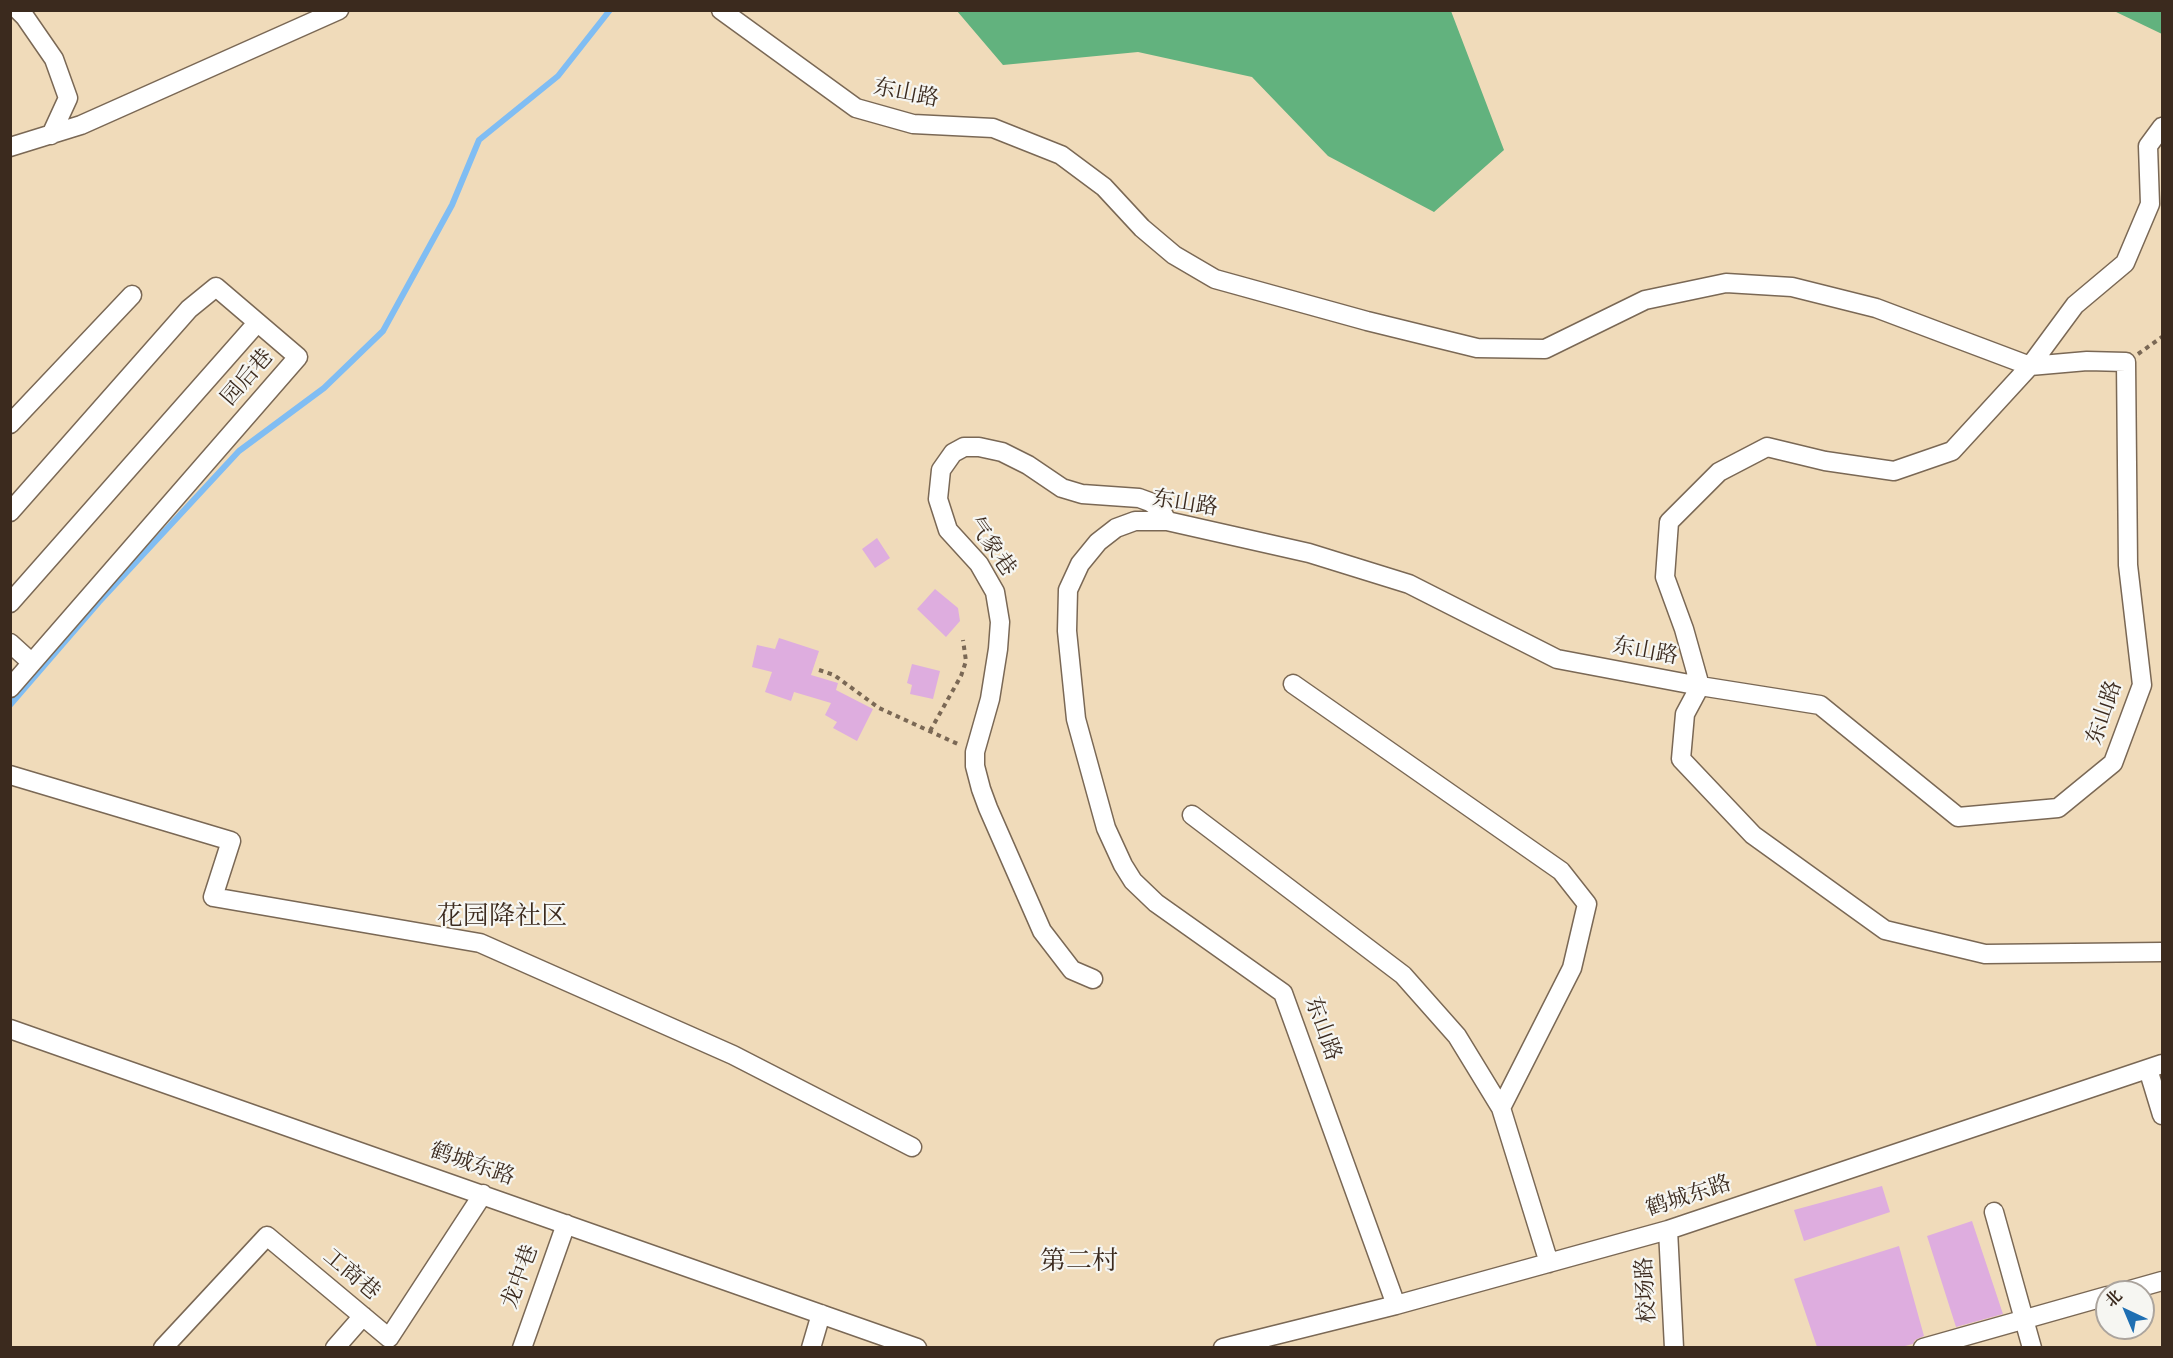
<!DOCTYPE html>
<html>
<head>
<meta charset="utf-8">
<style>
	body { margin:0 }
	#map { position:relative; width:2173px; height:1358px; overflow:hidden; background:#f0dbba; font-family:"IM FELL French Canon","Noto Serif SC",serif }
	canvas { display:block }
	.frame { position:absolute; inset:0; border:12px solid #3b2a1e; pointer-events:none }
	.north { position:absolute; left:2095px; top:1280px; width:60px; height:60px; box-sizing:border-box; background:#f6f6f2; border:2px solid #aba49d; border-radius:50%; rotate:316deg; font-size:16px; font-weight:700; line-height:24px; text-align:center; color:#3b2a1e }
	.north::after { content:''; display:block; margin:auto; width:21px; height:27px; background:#1f6fb2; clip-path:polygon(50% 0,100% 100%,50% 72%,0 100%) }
</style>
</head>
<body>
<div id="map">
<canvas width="2173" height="1358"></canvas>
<div class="frame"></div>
<div class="north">北</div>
</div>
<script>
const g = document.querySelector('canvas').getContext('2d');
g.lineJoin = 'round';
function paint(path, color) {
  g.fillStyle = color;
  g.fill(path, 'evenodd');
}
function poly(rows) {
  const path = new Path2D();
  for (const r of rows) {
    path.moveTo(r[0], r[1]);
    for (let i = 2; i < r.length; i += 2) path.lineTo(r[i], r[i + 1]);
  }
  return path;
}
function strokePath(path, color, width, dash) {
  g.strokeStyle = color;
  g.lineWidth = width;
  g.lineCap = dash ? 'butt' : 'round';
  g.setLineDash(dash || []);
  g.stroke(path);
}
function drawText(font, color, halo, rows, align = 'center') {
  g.font = font + ' "IM FELL French Canon","Noto Serif SC",serif';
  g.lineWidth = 4.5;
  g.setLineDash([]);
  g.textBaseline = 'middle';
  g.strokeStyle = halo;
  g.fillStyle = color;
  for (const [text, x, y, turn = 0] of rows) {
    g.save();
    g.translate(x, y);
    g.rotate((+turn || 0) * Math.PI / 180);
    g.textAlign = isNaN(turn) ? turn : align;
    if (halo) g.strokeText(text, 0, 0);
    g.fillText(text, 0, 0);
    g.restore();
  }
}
const forest = poly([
	[957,11,1451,11,1504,150,1434,212,1328,156,1252,77,1138,52,1003,65],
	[2114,11,2162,11,2162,34]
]);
const stream = poly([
	[10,705,99,602,239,451,324,388,383,331,452,205,479,140,558,76,610,10]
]);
const building = poly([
	[877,538,890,558,875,568,862,549],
	[935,589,958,608,960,621,946,637,917,609],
	[779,638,819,651,811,675,838,683,836,690,873,709,857,741,833,728,837,722,825,715,831,703,794,692,791,701,765,692,772,672,752,667,757,645,775,649],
	[912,664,940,671,933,699,910,694,912,685,907,683],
	[1882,1186,1890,1212,1804,1241,1794,1210],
	[1972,1221,2003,1314,1956,1327,1927,1236],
	[1899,1246,1924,1336,1915,1340,1913,1344,1901,1347,1817,1347,1794,1279]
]);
const path = poly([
	[2138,354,2162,337],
	[819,670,834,675,879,708,960,745],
	[930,731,961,676,966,661,963,640]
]);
const minor = poly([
	[18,10,25,17,54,59,68,98,51,135],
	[721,10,856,108,913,124,993,128,1061,155,1104,187,1142,228,1174,255,1215,279,1367,321,1477,348,1545,349,1645,300,1726,283,1792,287,1876,308,2030,366,2087,361,2126,362,2128,565,2142,685,2113,763,2058,808,1958,817,1820,705,1700,686,1557,659,1409,584,1309,553,1167,521,1135,521,1116,528,1098,542,1080,564,1068,590,1067,631,1076,719,1106,828,1123,865,1133,881,1156,903,1283,993,1396,1305],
	[2162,127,2148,146,2150,204,2125,263,2075,305,2030,366,1952,451,1894,471,1825,461,1767,447,1719,472,1669,522,1665,577,1684,629,1700,686,1685,714,1681,759,1753,835,1885,930,1985,954,2162,952],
	[10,147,81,125,339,10],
	[10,424,132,295],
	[10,512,189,309,216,287,298,357,10,688],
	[10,603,257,323],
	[10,643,32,663],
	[1293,684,1561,871,1587,904,1572,968,1501,1108],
	[10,775,231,841,213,897,480,943,733,1055,912,1147],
	[1192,815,1403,975,1457,1036,1501,1108,1549,1263],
	[1093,979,1072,970,1042,931,988,808,981,789,975,766,975,752,990,699,998,649,1000,622,995,592,979,564,948,530,938,499,941,470,953,453,964,447,979,447,1002,452,1028,465,1062,488,1082,494,1139,498,1150,502,1161,510,1167,521],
	[10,1029,917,1348],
	[2148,1069,2162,1115],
	[1994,1212,2032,1348],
	[1668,1230,1674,1348],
	[2123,1292,2162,1281],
	[163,1348,267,1236,389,1338,483,1194],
	[335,1348,363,1316],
	[522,1348,566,1224],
	[811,1348,821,1314],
	[1223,1348,1396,1305,1668,1230,2162,1064],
	[1923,1348,2107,1296]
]);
const streetNames = [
	["东山路",906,94,11],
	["园后巷",248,378,-49],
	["东山路",1185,504,9],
	["气象巷",991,547,55],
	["东山路",1645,652,10],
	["东山路",2105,713,-71],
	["东山路",1322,1029,70],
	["鹤城东路",472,1165,19],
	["鹤城东路",1689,1197,-18],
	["工商巷",351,1275,40],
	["龙中巷",521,1277,-70],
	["校场路",1647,1290,-93]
];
const quarterNames = [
	["花园降社区",502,918],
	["第二村",1079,1263]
];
paint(forest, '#62b27e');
strokePath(stream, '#80bdf3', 6);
paint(building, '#deaddf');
strokePath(minor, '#7a6855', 21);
strokePath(path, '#7a6855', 4, [4.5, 4.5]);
strokePath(minor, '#fff', 18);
drawText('22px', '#3b2a1e', '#f6f6f2', streetNames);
drawText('26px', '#3b2a1e', '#f6f6f2', quarterNames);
</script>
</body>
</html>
